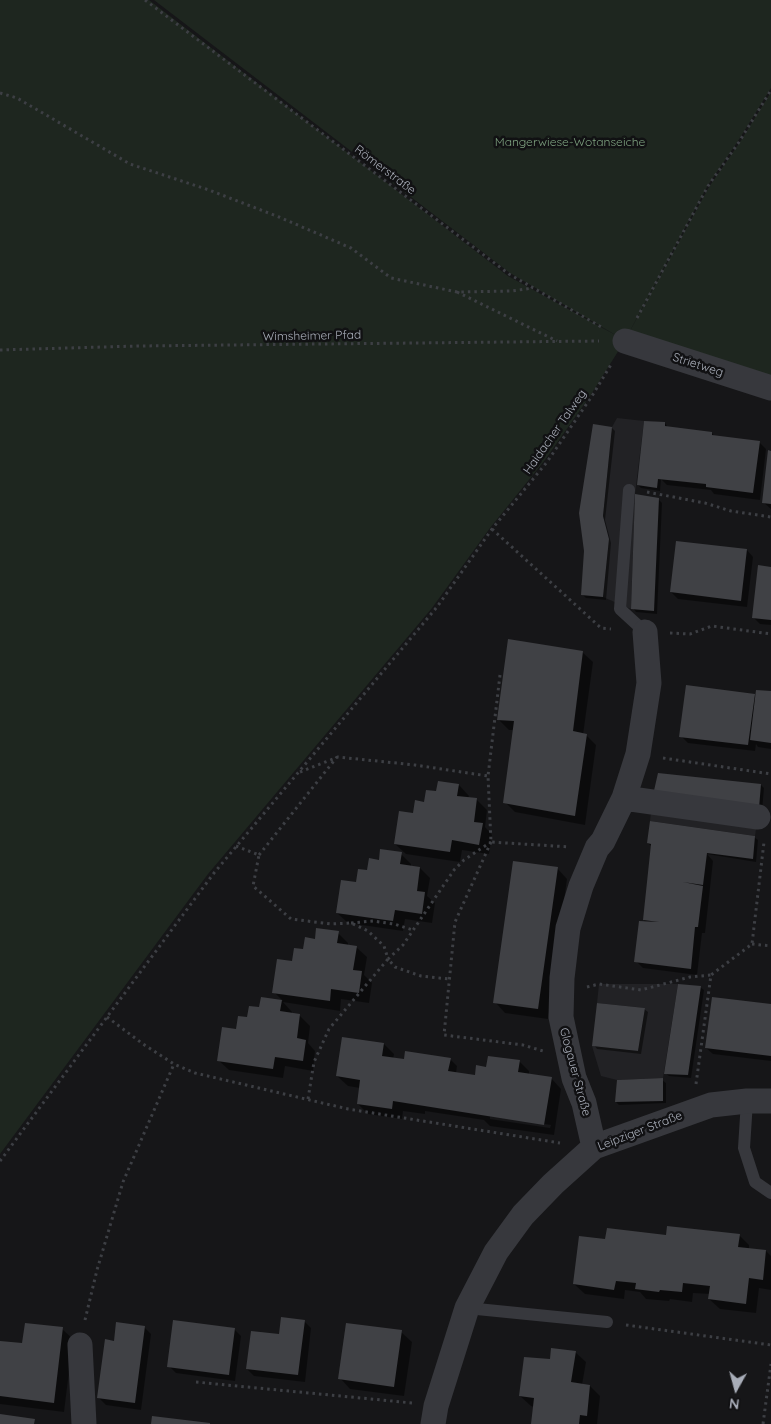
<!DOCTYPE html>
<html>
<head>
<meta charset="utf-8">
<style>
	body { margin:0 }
	#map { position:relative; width:771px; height:1424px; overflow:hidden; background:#161618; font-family:Quicksand,sans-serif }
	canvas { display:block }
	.north { position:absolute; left:711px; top:1364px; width:50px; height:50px; -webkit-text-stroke:4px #111113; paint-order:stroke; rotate:187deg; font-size:14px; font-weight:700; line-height:20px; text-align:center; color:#a8adb8 }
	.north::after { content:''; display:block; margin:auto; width:18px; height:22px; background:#a8adb8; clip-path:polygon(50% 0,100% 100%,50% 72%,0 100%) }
</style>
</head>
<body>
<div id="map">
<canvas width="771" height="1424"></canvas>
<div class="north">N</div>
</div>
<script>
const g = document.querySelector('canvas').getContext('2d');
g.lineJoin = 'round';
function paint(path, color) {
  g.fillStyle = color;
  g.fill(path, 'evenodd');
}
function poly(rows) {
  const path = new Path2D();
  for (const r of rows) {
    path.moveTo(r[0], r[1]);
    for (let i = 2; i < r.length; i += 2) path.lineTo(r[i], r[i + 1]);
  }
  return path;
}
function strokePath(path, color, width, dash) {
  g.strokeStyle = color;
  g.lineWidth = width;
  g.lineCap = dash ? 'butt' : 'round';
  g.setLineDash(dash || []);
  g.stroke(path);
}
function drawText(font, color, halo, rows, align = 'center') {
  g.font = font + ' Quicksand,sans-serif';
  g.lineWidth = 5;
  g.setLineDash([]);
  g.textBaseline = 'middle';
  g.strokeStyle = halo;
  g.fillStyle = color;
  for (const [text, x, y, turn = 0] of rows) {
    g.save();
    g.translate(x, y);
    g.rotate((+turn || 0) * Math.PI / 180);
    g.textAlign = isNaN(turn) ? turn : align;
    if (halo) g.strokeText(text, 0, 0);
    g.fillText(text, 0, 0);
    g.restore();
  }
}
const built = poly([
	[617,418,644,421,635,494,631,609,603,597,609,539,603,516,612,427],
	[653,795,759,808,755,836,650,821],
	[599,984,678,984,663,1078,617,1080,601,1076,592,1046,638,1051,645,1008,597,1003]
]);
const green = poly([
	[0,0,149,0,508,276,619,337,510,273,154,0,771,0,771,88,738,141,708,185,625,340,709,187,740,142,771,92,771,385,624,342,590,396,545,460,490,528,432,608,208,874,0,1154]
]);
const shadow = poly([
	[665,423,668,428,712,433,715,437,759,442,766,449,760,500,714,494,711,490,667,485,661,479,660,491,641,488,638,485],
	[612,428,615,431,605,520,611,543,606,600,586,598,583,595],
	[771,452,771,509,763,502],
	[658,499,662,503,657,614,636,612,633,608],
	[747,550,753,557,747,607,678,599,671,592],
	[771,568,771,625,760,624,753,617],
	[582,652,593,662,583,735,586,735,596,745,585,825,515,812,505,802,514,730,509,730,499,720],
	[771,693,771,749,758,747,756,744,755,751,688,743,681,736,754,695,756,697],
	[659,774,761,785,764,788,762,811],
	[459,785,469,796,468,798,477,800,487,810,485,827,492,835,489,854,462,850,460,862,406,854,395,844,414,815,437,793],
	[754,837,758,840,756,862,707,854,713,861,705,933,702,933,697,975,643,968,636,961,644,922,652,847,648,843],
	[401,854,411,864,411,867,420,868,430,878,427,896,435,903,432,923,405,919,403,931,348,923,337,913,357,883,380,861],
	[557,868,567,879,548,1019,505,1013,495,1002],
	[338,933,348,943,348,946,356,947,367,957,364,975,372,983,369,1003,341,999,340,1011,283,1002,292,1012,292,1014,300,1016,310,1026,308,1043,315,1051,313,1071,285,1066,283,1078,229,1070,218,1060,237,1031,260,1009,262,998,283,1001,274,992,293,962,316,940],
	[700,987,704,990,691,1078,669,1076,665,1073],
	[771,1004,771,1061,713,1054,706,1048],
	[644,1009,648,1012,641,1054,597,1049,594,1045],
	[384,1044,394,1054,393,1059,405,1061,450,1059,457,1066,456,1073,476,1076,487,1069,519,1061,529,1071,529,1075,551,1078,561,1089,554,1135,490,1126,484,1120,425,1111,425,1114,403,1111,402,1119,368,1114,358,1104,360,1088,348,1086,337,1076],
	[490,1116,551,1125,550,1128,490,1119],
	[662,1080,666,1083,666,1103,619,1105,616,1102],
	[739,1235,749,1245,749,1249,766,1251,771,1256,771,1290,759,1288,756,1313,720,1309,709,1299,710,1294,693,1293,692,1302,670,1299,669,1301,646,1299,640,1292,625,1290,624,1299,585,1294,574,1284,606,1241,667,1236],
	[304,1321,311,1328,305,1382,254,1376,247,1369,280,1335],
	[144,1327,151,1334,141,1410,106,1405,99,1398,115,1342],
	[62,1329,73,1339,64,1412,0,1404,0,1342,23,1345],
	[234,1329,241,1336,235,1381,176,1373,169,1366],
	[401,1332,412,1342,404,1396,350,1389,340,1378],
	[575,1352,586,1362,582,1385,590,1386,600,1396,597,1424,532,1424,534,1407,531,1406,520,1396,552,1360]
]);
const building = poly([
	[644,421,665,422,665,426,712,432,712,435,760,441,753,493,706,487,706,484,658,479,657,488,637,485],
	[593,424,612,427,603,516,609,539,603,597,581,595,584,551,579,513],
	[768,450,771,451,771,504,762,503],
	[635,494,659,498,654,611,631,609],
	[676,541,747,549,741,601,670,592],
	[758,565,771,567,771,620,752,618],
	[508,639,583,651,573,731,587,734,575,816,503,803,514,721,497,720],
	[686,685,755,694,748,745,679,737],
	[756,690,771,691,771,743,750,740],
	[658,773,761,784,759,808,653,795],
	[438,781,459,784,457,796,477,798,474,822,483,823,479,845,452,840,450,852,394,844,399,811,413,813,415,800,424,802,426,790,436,791],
	[650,821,755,836,753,859,707,853,703,885,683,882,703,886,698,927,695,927,691,969,634,962,639,921,659,922,643,920,651,844,647,843],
	[380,849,402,852,400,864,420,867,417,891,425,892,422,914,395,910,393,921,336,913,341,880,356,882,358,869,367,870,369,858,379,860],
	[513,861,558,867,538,1009,493,1003],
	[316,928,339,931,337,943,357,946,353,970,362,971,359,993,331,989,330,1001,272,993,277,959,292,961,294,948,303,949,305,937,315,939],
	[678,984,701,986,688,1075,664,1074],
	[261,997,282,1000,280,1011,300,1014,297,1038,306,1040,303,1061,275,1057,273,1069,217,1061,222,1027,236,1029,238,1016,247,1017,249,1006,259,1007],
	[712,997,771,1004,771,1056,705,1048],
	[597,1003,645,1008,638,1051,592,1046],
	[342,1037,384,1043,382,1056,404,1059,405,1051,451,1058,448,1071,475,1075,476,1065,486,1067,488,1056,520,1060,518,1072,552,1077,544,1125,393,1101,392,1109,357,1104,360,1080,336,1076],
	[663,1078,663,1101,615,1102,617,1080],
	[667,1226,740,1234,738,1247,766,1250,763,1280,749,1278,746,1304,708,1299,710,1286,683,1283,682,1292,660,1290,659,1292,635,1289,636,1283,616,1281,614,1290,573,1284,579,1236,605,1239,607,1228,666,1235],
	[281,1317,305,1320,298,1375,246,1369,251,1331,279,1334],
	[173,1320,235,1328,229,1375,167,1367],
	[116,1322,145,1326,135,1403,97,1398,105,1339,114,1341],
	[25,1323,63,1327,54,1403,0,1396,0,1341,22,1343],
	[346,1323,402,1330,394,1387,338,1379],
	[551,1348,576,1351,571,1382,590,1385,587,1416,580,1415,579,1424,531,1424,534,1398,519,1396,524,1357,550,1359],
	[0,1414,35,1419,34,1424,0,1424],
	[152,1416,210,1423,210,1424,151,1424]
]);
const path = poly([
	[145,0,509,274,603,328],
	[0,93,17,98,130,164,209,190,279,217,351,248,391,278,457,292,512,291,533,288],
	[457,292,557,341],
	[637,318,708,186,739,142,771,90],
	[0,350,138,346,599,341],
	[647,492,705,503,731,511,771,517],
	[492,529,601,628,611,629],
	[670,633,690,634,712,626,771,634],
	[500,675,488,776,491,842,570,847],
	[663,758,771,774],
	[300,772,338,757,415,765,488,776],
	[491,842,455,922,444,1035,523,1045,543,1051],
	[236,846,259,855,253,886,291,919,331,924,351,923,368,931,384,946,388,959,403,945,454,870,464,860,491,842],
	[259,855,337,757],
	[351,923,373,921,394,924,413,930],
	[752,944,771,946],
	[587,987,599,984,641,990,690,977,711,975],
	[107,1017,143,1044,174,1064,195,1073,348,1109,560,1143],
	[696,1084,711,975,752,944,764,842],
	[308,1099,314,1062,329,1029,388,959,395,967,421,976,449,979],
	[0,1161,214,873,437,607,492,529,547,462,592,396,612,363],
	[85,1320,97,1270,123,1182,174,1064],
	[626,1325,771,1345],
	[196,1382,412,1403],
	[763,1424,771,1364]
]);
const lane = poly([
	[629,490,620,609,645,632],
	[747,1101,744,1148,755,1182,771,1193],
	[467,1308,607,1322]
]);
const street = poly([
	[625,341,771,388],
	[624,798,758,817],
	[594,1147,584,1103,574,1078,561,1017,562,978,568,928,581,886,597,848,603,841,624,798,638,754,649,683,645,632],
	[80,1345,84,1424],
	[433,1424,436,1406,467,1308,496,1252,523,1215,553,1184,594,1147,711,1105,747,1101,771,1101]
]);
const parkNames = [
	["Mangerwiese-Wotanseiche",570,142]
];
const streetNames = [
	["Römerstraße",385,170,37],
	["Wimsheimer Pfad",312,336,-1],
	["Strietweg",698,365,18],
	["Haidacher Talweg",555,432,-55],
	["Glogauer Straße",575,1072,75],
	["Leipziger Straße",640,1131,-21]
];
paint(built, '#222225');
paint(green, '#1e261f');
paint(shadow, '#0007');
paint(building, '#404145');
strokePath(path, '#3d3f44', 3, [2.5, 4]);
strokePath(lane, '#37383d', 12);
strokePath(street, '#37383d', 25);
drawText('12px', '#7fa381', '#111113', parkNames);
drawText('12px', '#a8adb8', '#111113', streetNames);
</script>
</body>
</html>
